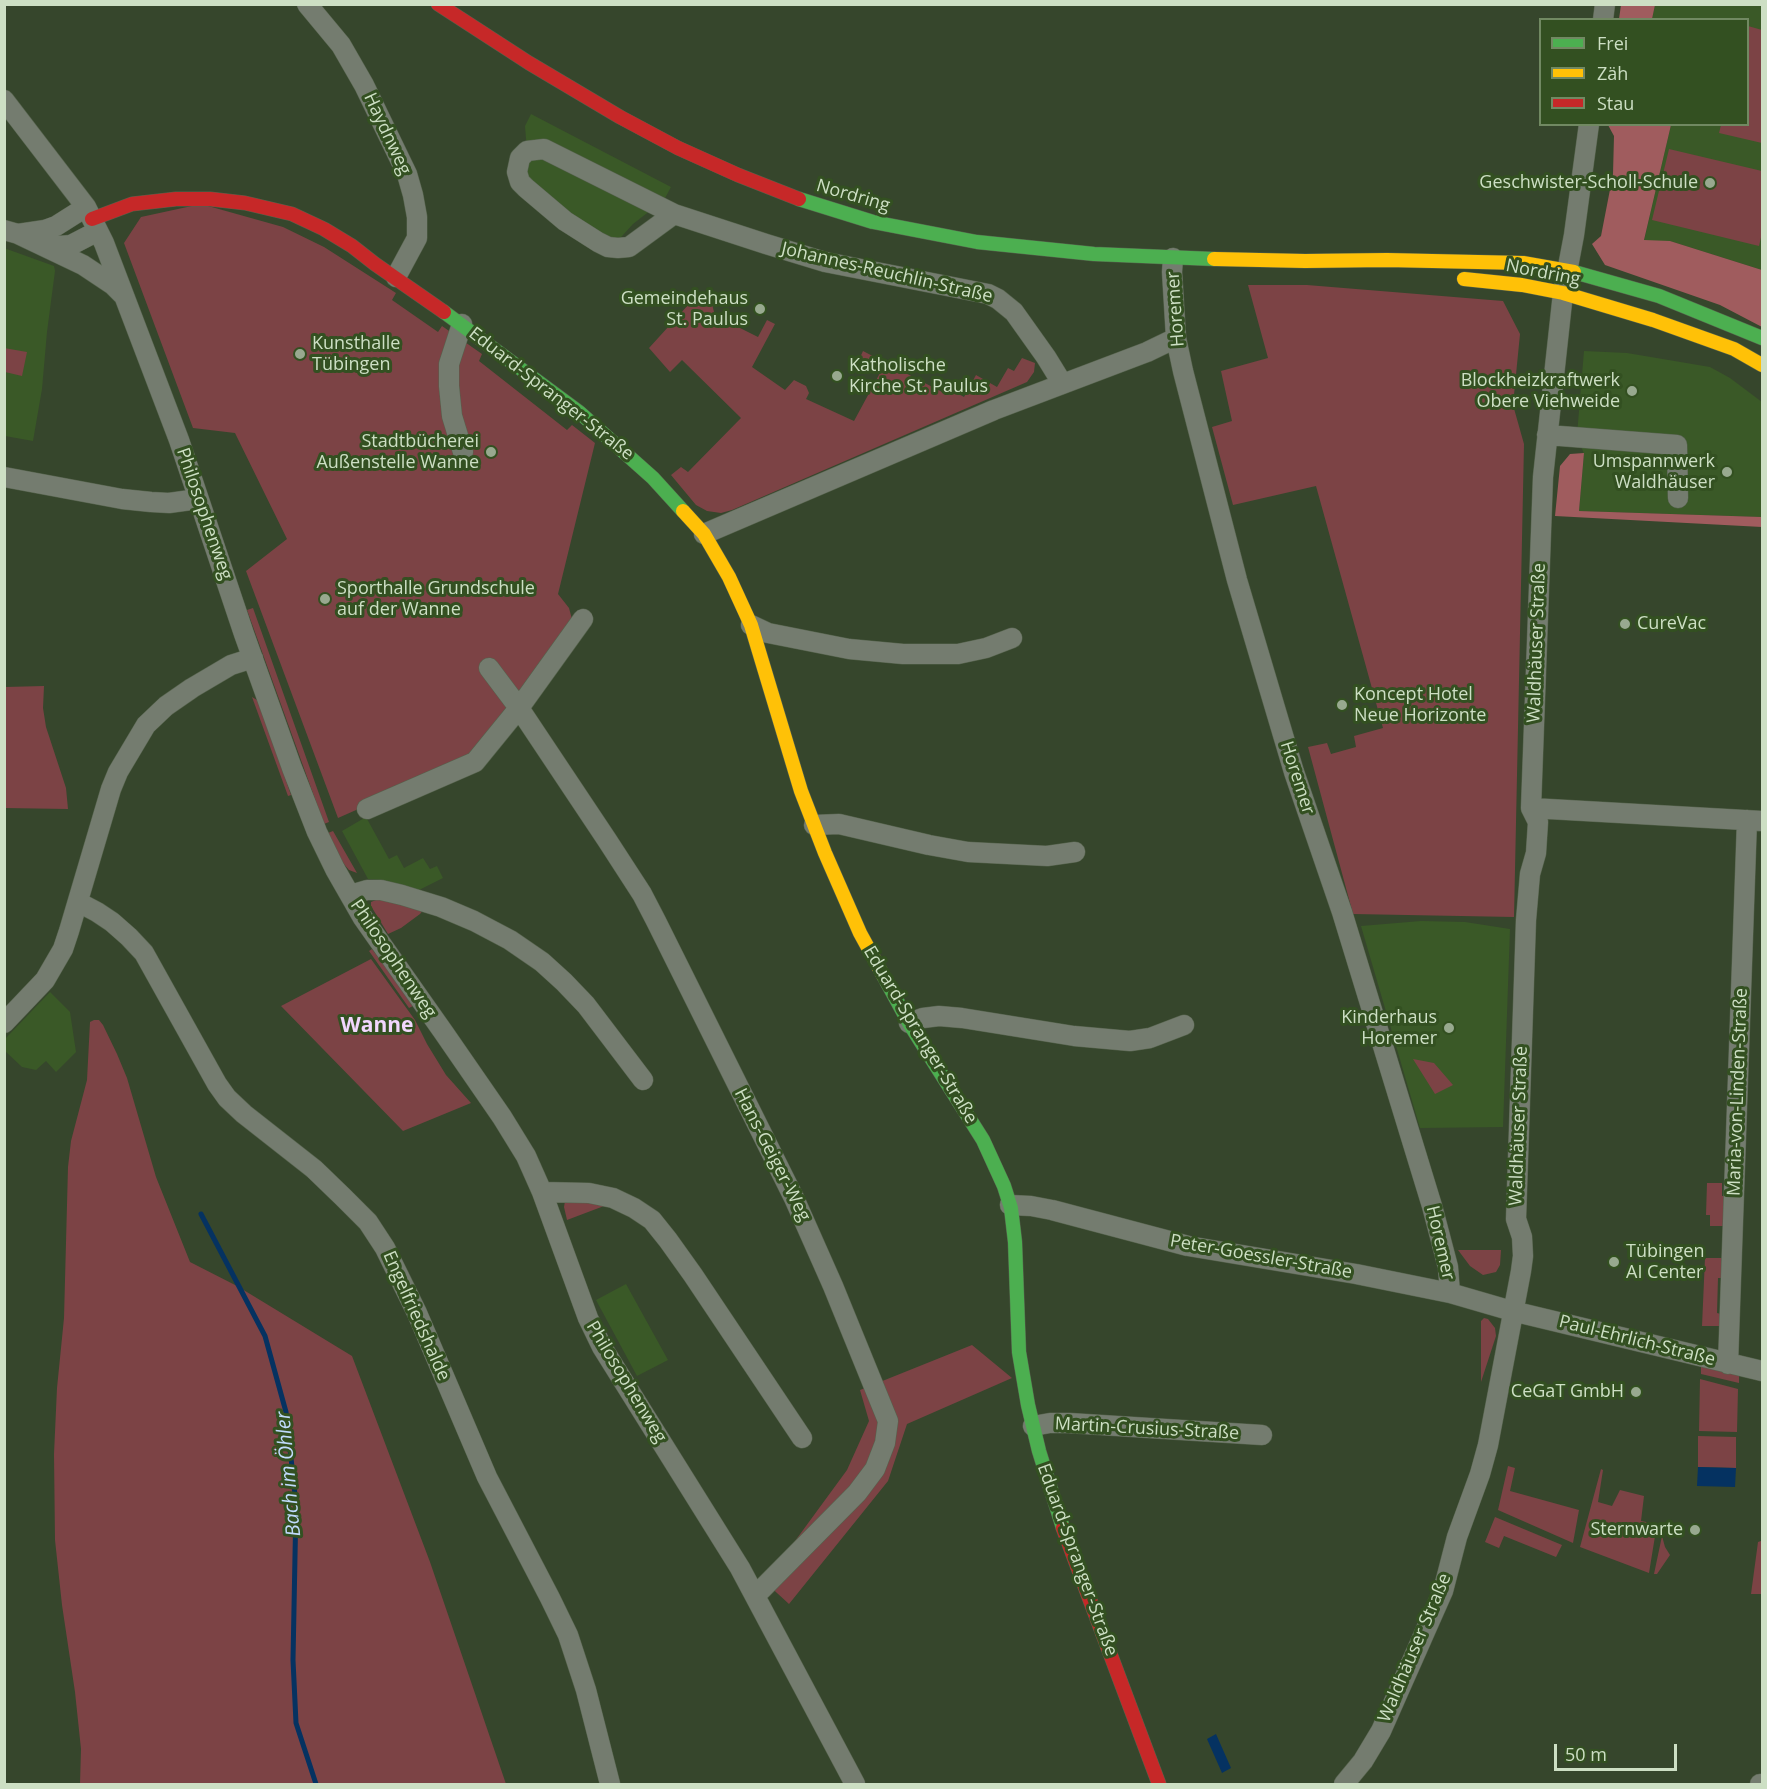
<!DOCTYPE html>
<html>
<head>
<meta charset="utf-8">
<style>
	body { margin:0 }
	#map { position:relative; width:1767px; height:1789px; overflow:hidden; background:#36462c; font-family:"Open Sans",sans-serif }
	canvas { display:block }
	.frame { position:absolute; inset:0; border:6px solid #cddfc4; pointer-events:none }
	.legend { position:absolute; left:1539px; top:18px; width:210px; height:108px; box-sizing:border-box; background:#335021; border:2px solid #718962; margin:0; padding:8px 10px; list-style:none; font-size:18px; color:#cddfc4 }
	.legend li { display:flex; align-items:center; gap:12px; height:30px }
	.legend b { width:30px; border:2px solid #718962 }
	.scale { position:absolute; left:1554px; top:1744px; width:123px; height:27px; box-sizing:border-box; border:3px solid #cddfc4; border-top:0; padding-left:8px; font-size:18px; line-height:21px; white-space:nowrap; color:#cddfc4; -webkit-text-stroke:4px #335021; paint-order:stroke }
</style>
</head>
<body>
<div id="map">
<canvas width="1767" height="1789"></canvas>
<div class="frame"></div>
<ul class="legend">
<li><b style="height:8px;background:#4caf50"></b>Frei</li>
<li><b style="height:8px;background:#ffc107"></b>Zäh</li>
<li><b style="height:8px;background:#c62828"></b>Stau</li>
</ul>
<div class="scale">50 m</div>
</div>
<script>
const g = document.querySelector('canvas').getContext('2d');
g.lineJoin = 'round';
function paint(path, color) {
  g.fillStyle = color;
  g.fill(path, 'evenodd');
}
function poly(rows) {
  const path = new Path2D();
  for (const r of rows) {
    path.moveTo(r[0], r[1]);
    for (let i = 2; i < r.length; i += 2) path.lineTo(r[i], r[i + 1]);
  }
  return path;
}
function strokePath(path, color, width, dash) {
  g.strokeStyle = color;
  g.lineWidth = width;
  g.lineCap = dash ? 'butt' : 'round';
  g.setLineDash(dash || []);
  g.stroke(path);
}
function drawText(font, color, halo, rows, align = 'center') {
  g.font = font + ' "Open Sans",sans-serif';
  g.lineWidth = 6;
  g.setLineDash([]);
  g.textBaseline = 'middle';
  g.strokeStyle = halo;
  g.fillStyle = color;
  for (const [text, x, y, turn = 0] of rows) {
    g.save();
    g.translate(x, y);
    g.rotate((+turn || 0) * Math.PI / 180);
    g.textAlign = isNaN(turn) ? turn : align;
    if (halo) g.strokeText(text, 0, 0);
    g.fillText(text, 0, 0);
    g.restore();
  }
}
const built = poly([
	[1655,5,1762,5,1762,270,1670,241,1644,241,1671,125,1748,124,1748,20,1652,19],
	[531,114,671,187,664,200,633,224,612,247,532,194,520,158,527,151,525,126],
	[4,248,54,266,55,271,47,332,42,389,33,441,5,436],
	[1584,351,1627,353,1710,367,1730,378,1762,402,1762,517,1579,511,1584,454,1577,435],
	[366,817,389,859,397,855,404,868,423,858,430,869,437,866,443,878,419,890,383,880,368,879,342,831],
	[1421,921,1465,922,1510,929,1503,1127,1420,1128,1361,926],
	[50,992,70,1012,76,1052,56,1072,46,1061,36,1070,22,1067,5,1051,5,1039],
	[626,1284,668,1360,637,1376,596,1300]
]);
const green = poly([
	[1748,26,1762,30,1762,143,1719,133,1721,125,1748,124],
	[1669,149,1762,171,1762,233,1759,246,1652,220],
	[201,204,283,227,324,247,396,293,392,300,438,332,442,326,482,354,479,361,567,430,572,425,595,443,558,594,569,608,573,623,467,761,338,818,246,571,287,539,235,433,193,428,124,243,141,217],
	[1248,285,1307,285,1503,301,1520,334,1513,405,1524,444,1514,917,1353,914,1308,747,1327,743,1331,754,1356,747,1354,736,1383,728,1316,486,1233,505,1212,427,1232,421,1221,371,1268,358],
	[699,293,711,300,715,316,732,319,730,323,758,337,767,320,775,324,752,367,785,390,794,380,806,386,809,393,806,399,854,421,880,373,858,362,863,351,946,394,948,388,964,397,976,375,997,387,1008,368,1014,371,1022,358,1035,363,1034,372,1027,382,732,510,721,513,707,511,696,505,671,475,681,467,688,472,741,418,682,360,670,372,649,348],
	[4,348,27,352,22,376,5,372],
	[253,608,329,822,324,824,247,610],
	[44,686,43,708,46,727,66,788,68,809,5,808,4,718,6,718,5,687],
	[252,697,257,700,261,709,291,795,288,796],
	[333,831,357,873,349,870,343,863,328,833],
	[381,898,425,908,420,914,401,928,388,934,371,906,371,902],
	[372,949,411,1001,413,1006,409,1008,369,951],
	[371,959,415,1020,427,1044,446,1075,471,1103,403,1131,281,1006],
	[94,1020,99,1020,103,1025,117,1054,127,1078,156,1177,190,1262,237,1286,352,1356,430,1562,506,1784,80,1784,81,1749,75,1692,62,1605,55,1540,54,1454,57,1388,64,1318,68,1167,71,1141,87,1080,90,1022],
	[1413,1059,1434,1063,1453,1085,1435,1094],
	[1707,1183,1722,1183,1722,1196,1725,1196,1724,1226,1710,1226,1710,1215,1706,1215],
	[565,1201,604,1203,604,1206,567,1220,564,1207],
	[1458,1250,1501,1250,1500,1265,1496,1272,1483,1275,1470,1266],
	[1705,1258,1723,1258,1722,1278,1718,1278,1717,1313,1721,1314,1720,1326,1702,1326],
	[1484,1318,1488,1319,1495,1328,1496,1336,1481,1382,1481,1321],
	[972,1345,1012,1378,907,1424,888,1481,789,1604,765,1582,847,1470,869,1421,860,1390],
	[1703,1362,1739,1372,1739,1383,1701,1374,1701,1367,1703,1367],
	[1700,1379,1738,1389,1737,1432,1699,1431],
	[1698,1436,1736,1437,1736,1468,1698,1467],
	[1508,1466,1515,1468,1510,1491,1579,1510,1573,1543,1498,1510],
	[1601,1469,1603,1470,1598,1502,1612,1506,1620,1490,1644,1496,1641,1521,1657,1524,1649,1573,1580,1547],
	[1495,1517,1562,1545,1556,1557,1504,1536,1499,1548,1485,1542],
	[1761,1525,1762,1594,1751,1594,1758,1542,1761,1541],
	[1662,1536,1665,1547,1670,1555,1657,1574,1654,1574]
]);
const forest = poly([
	[1621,5,1655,5,1652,19,1619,19],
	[1608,125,1671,125,1644,240,1670,241,1762,270,1762,327,1720,305,1605,265,1592,244,1601,236,1613,174,1614,136],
	[1584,453,1579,511,1762,517,1762,527,1555,516,1560,466,1570,454]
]);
const water = poly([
	[1698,1467,1736,1468,1735,1487,1697,1486],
	[1216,1734,1231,1768,1222,1773,1207,1739]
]);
const stream = poly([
	[201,1214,265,1336,286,1412,296,1504,293,1660,296,1723,316,1784]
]);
const street = poly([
	[307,4,341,45,364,85,407,174,413,195,417,217,417,238,396,277],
	[1603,20,1605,4],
	[4,100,86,207,104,243,179,440,244,634,292,768,317,832,335,869,363,918,444,1033,502,1117,526,1156,542,1192,588,1318,602,1347,740,1568,855,1784],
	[674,214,629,247,618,248,608,247,598,242,565,221,526,188,520,182,517,172,520,158,527,151,544,149,674,214,766,244,825,262,988,294,998,299,1014,312,1046,357,1062,383],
	[4,230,18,234,83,265,113,285,123,295],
	[18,234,45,230,56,226,86,207],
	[47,247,71,245,98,231],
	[1173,258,1172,272,1176,338,1183,371,1237,580,1294,772,1342,912,1432,1206,1448,1267,1450,1293],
	[462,324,449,364,449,386,452,416,463,452],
	[1547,435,1677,445,1678,498],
	[4,477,122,499,151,502,169,503,198,499],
	[704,534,994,410,1147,352,1176,338],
	[751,625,768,633,849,649,903,654,958,654,986,648,1012,638],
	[489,668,519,708,607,840,642,894,656,921,794,1198,833,1286,888,1421,885,1443,875,1469,857,1493,755,1596],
	[1531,808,1762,821],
	[367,809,475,762,519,708,583,619],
	[814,825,839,824,929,845,968,852,1047,856,1075,852],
	[350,895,367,890,381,890,402,895,441,907,474,921,510,940,542,962,564,982,586,1005,643,1080],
	[78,902,97,912,112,922,129,937,144,953,217,1084,227,1098,244,1114,314,1169,343,1197,368,1222,385,1248,417,1313,487,1477,550,1598,568,1635,586,1690,610,1784],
	[4,1023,45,980,63,949,69,931,111,789,118,772,146,725,166,706,192,688,231,665,253,658],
	[909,1023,923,1018,939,1016,962,1018,1074,1036,1130,1041,1150,1038,1184,1025],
	[542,1192,589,1193,613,1198,634,1208,652,1220,668,1240,693,1275,802,1438],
	[1010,1205,1031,1206,1052,1210,1188,1246,1356,1274,1450,1293,1512,1311,1762,1371],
	[1728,1364,1747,820],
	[1033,1426,1050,1423,1069,1423,1262,1435],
	[1344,1784,1363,1761,1381,1731,1443,1591,1457,1537,1480,1474,1488,1445,1521,1271,1523,1256,1522,1237,1516,1219,1526,920,1530,874,1536,853,1538,822,1531,808,1543,477,1563,293,1574,235,1589,124],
	[1760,1784,1762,1784]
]);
const fast = poly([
	[799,199,873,222,977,242,1094,254,1214,259],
	[1574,272,1659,296,1762,338],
	[444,312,579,412,653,478,683,511],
	[883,975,909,1023,983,1140,1004,1186,1011,1208,1015,1242,1019,1352,1028,1405,1039,1451,1063,1528]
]);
const slow = poly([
	[1214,259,1305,261,1387,260,1523,263,1574,272],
	[1464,279,1522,285,1563,293,1653,320,1734,349,1762,365],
	[683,511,704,534,729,577,751,625,801,791,825,853,860,933,883,975]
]);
const jam = poly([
	[438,4,529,63,620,117,678,148,738,175,799,199],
	[92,219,132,204,176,199,210,199,245,203,292,214,324,229,352,246,375,264,444,312],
	[1063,1528,1159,1784]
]);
const markers = [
	[1710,183,6,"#98a98f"],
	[760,309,6,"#98a98f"],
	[300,354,6,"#98a98f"],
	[837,376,6,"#98a98f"],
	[1632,391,6,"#98a98f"],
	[491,452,6,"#98a98f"],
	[1727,472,6,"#98a98f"],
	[325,599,6,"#98a98f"],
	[1625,624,6,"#98a98f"],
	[1342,705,6,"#98a98f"],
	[1449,1028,6,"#98a98f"],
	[1614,1262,6,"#98a98f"],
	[1636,1392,6,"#98a98f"],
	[1695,1530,6,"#98a98f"]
];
const streetNames = [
	["Haydnweg",387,134,65],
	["Nordring",853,196,16],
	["Johannes-Reuchlin-Straße",887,273,13],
	["Nordring",1543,273,11],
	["Horemer",1176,309,-94],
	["Eduard-Spranger-Straße",551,394,38],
	["Philosophenweg",204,514,71],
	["Waldhäuser Straße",1537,643,-88],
	["Horemer",1297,778,72],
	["Philosophenweg",393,959,56],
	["Eduard-Spranger-Straße",920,1035,59],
	["Maria-von-Linden-Straße",1738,1092,-88],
	["Waldhäuser Straße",1519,1126,-88],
	["Hans-Geiger-Weg",772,1155,63],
	["Horemer",1440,1243,77],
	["Peter-Goessler-Straße",1261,1257,10],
	["Engelfriedshalde",416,1316,66],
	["Paul-Ehrlich-Straße",1637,1341,14],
	["Philosophenweg",626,1382,59],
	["Martin-Crusius-Straße",1147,1429,3],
	["Eduard-Spranger-Straße",1077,1560,70],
	["Waldhäuser Straße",1415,1648,-67]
];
const poiNames = [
	["Geschwister-Scholl-Schule",1698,183],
	["Gemeindehaus",748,299],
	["St. Paulus",748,320],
	["Kunsthalle",312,344,"left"],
	["Tübingen",312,365,"left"],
	["Katholische",849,366,"left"],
	["Kirche St. Paulus",849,387,"left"],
	["Blockheizkraftwerk",1620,381],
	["Obere Viehweide",1620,402],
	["Stadtbücherei",479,442],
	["Außenstelle Wanne",479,463],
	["Umspannwerk",1715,462],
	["Waldhäuser",1715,483],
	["Sporthalle Grundschule",337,589,"left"],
	["auf der Wanne",337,610,"left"],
	["CureVac",1637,624,"left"],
	["Koncept Hotel",1354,695,"left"],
	["Neue Horizonte",1354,716,"left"],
	["Kinderhaus",1437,1018],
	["Horemer",1437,1039],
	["Tübingen",1626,1252,"left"],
	["AI Center",1626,1273,"left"],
	["CeGaT GmbH",1624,1392],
	["Sternwarte",1683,1530]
];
const waterNames = [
	["Bach im Öhler",289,1474,-95]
];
const quarterNames = [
	["Wanne",377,1026]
];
paint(built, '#3a5927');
paint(green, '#7c4345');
paint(forest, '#a05c5e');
paint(water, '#053261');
strokePath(stream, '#053261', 5);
strokePath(street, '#55624c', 21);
strokePath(fast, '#55624c', 15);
strokePath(slow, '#55624c', 15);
strokePath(jam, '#55624c', 15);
strokePath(street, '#747c6f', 20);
strokePath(fast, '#4caf50', 14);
strokePath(slow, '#ffc107', 14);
strokePath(jam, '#c62828', 14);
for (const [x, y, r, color] of markers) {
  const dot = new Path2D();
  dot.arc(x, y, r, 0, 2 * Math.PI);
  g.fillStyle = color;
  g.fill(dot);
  strokePath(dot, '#335021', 2);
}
drawText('18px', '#cddfc4', '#335021', streetNames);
drawText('18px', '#cddfc4', '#335021', poiNames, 'right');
drawText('italic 20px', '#c0dafc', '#335021', waterNames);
drawText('bold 21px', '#f2d7fe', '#335021', quarterNames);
</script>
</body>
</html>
